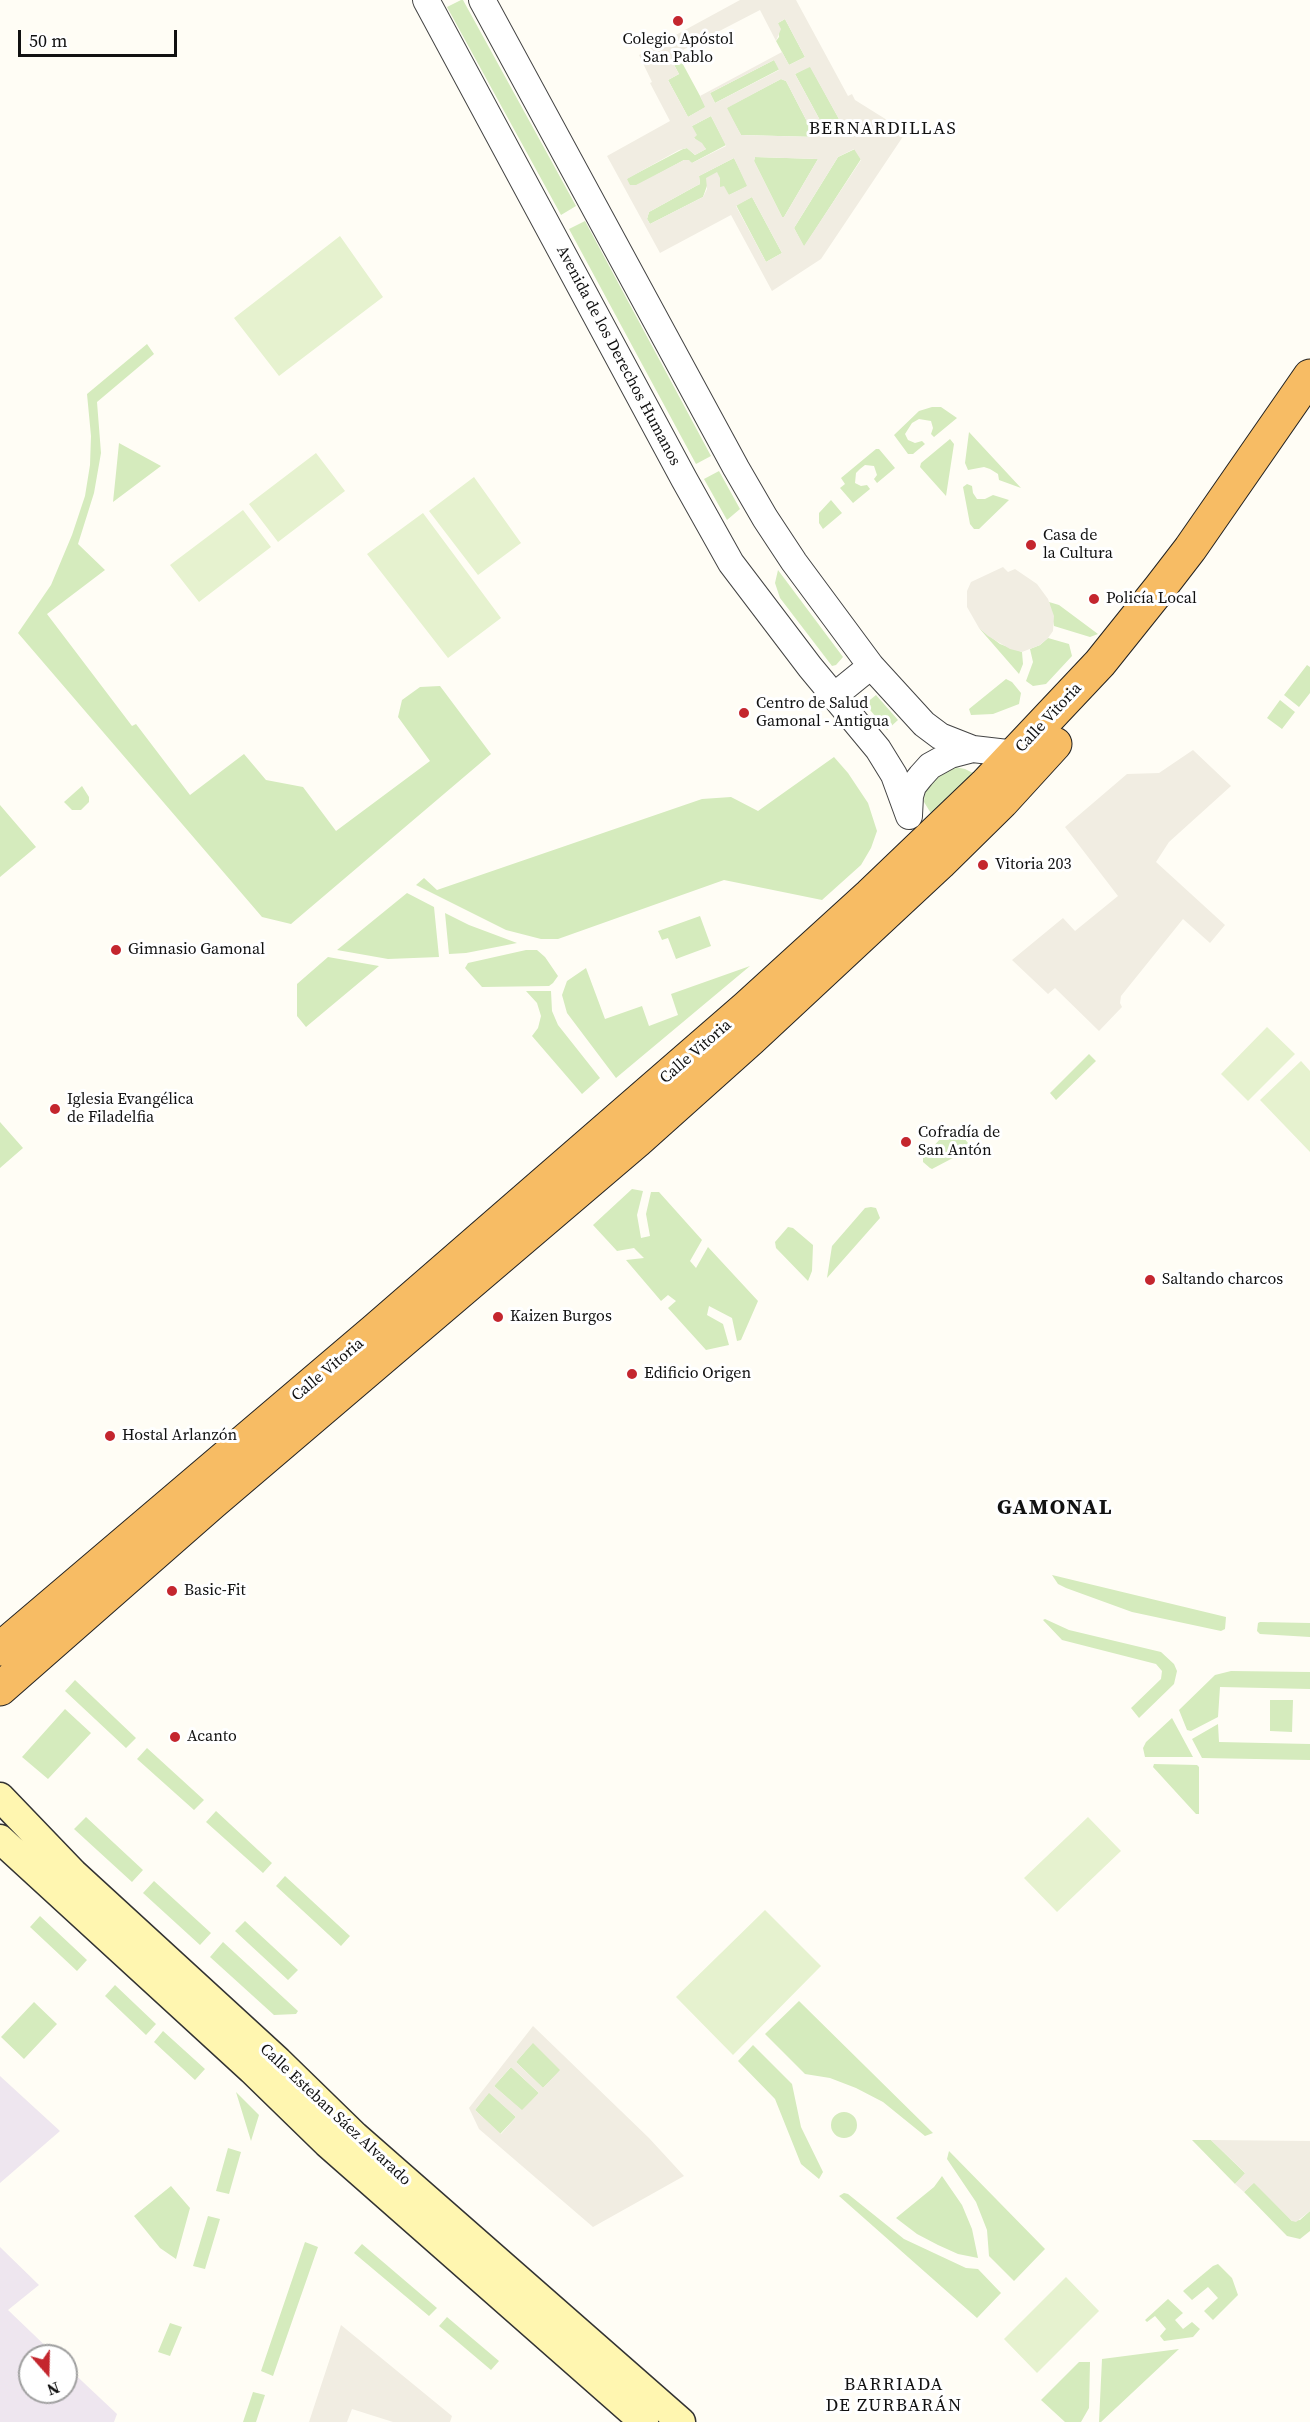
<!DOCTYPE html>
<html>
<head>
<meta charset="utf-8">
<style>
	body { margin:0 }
	#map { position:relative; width:1310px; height:2422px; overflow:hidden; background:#fffdf5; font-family:"Source Serif 4",serif }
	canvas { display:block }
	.north { position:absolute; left:18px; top:2344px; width:60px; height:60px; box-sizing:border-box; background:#fff; border:2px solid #a0a0a0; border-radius:50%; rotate:160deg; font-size:16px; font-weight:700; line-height:24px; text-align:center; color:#111 }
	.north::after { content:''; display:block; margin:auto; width:21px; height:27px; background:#c4262e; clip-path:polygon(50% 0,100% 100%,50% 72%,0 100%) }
	.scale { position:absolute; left:18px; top:30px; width:159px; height:27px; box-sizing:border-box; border:3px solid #111; border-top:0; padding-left:8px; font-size:18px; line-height:21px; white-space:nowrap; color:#111; -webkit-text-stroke:4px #fff; paint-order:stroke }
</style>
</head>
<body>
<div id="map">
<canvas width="1310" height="2422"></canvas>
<div class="north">N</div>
<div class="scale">50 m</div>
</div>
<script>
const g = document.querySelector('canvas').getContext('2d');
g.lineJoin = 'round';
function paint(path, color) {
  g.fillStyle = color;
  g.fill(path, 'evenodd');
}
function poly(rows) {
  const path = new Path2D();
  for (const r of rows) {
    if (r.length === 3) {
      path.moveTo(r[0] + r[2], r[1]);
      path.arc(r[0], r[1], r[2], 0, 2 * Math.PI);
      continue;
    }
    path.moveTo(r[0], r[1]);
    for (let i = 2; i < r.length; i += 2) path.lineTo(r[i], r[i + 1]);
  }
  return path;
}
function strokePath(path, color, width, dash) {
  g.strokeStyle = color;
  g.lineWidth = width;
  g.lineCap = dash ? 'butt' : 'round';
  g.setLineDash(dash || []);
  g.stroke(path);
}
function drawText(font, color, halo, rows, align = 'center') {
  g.font = font + ' "Source Serif 4",serif';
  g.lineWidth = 6;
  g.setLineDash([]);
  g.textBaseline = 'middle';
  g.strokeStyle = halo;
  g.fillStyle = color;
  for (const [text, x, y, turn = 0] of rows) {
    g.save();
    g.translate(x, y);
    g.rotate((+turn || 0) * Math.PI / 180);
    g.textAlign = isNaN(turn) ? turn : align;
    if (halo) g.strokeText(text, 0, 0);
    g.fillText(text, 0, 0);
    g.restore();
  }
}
const industrial = poly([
	[0,2076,60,2131,0,2183],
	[0,2247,39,2285,8,2310,56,2356,30,2356,30,2392,66,2392,66,2366,117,2414,114,2422,0,2422]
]);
const green = poly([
	[461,0,463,0,576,206,561,215,447,7],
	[785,19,805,57,789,65,776,41,779,37,778,23],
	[679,57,706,107,688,117,668,80,679,74,672,61],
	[774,60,780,69,715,103,710,93],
	[810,66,845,130,829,137,795,74],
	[781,79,786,81,815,137,741,135,726,108],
	[711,116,726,145,692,163,684,160,636,186,630,186,626,179,683,149,687,148,695,155,706,149,693,137,692,126],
	[855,149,861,159,804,247,794,228,838,157],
	[755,157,818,159,784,217,782,217,754,161],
	[734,158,748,186,729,195,720,188,708,183,703,197,650,224,647,219,649,212,696,186,700,184,699,176],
	[752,197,782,253,766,262,736,205],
	[585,221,711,456,696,464,569,229],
	[147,344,154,354,97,402,101,453,94,493,78,544,105,570,47,614,132,726,136,724,190,795,244,754,266,780,303,787,336,831,430,761,398,717,402,700,420,687,440,686,491,754,291,924,262,917,18,633,51,585,72,535,85,496,90,465,91,436,87,394],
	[932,407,941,407,957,418,934,437,931,434,933,428,931,421,919,419,912,423,905,434,908,440,915,443,922,441,925,444,913,454,908,454,894,435,919,411],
	[969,432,1021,488,999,480,998,474,990,469,984,467,968,470,965,463],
	[950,439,954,444,946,496,920,467,921,463],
	[119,443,161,466,113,502,116,473],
	[876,449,879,449,895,468,877,483,874,479,877,475,874,466,865,465,860,469,856,473,855,483,861,486,867,485,870,489,853,503,840,488,845,484,841,478],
	[719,471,740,509,727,520,704,479],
	[967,484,972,486,973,493,977,499,985,499,993,495,1009,500,979,529,974,529,970,524,963,487],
	[831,500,842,513,823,529,819,523,819,513],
	[778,570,843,657,836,665,832,666,780,598,775,583],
	[1049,602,1059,605,1098,634,1090,637,1054,626],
	[979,628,1000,644,1022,652,1023,664,1019,674],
	[1048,638,1069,644,1072,656,1046,684,1033,686,1026,681,1033,662,1030,649,1040,645],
	[1307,665,1310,667,1310,693,1299,707,1284,695],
	[1006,679,1012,682,1021,693,1019,704,993,714,971,715,969,709],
	[876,695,898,720,887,730,865,704],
	[1280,700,1295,712,1282,729,1267,718],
	[834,757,848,773,868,803,877,831,871,848,861,865,822,900,724,880,558,939,541,939,506,930,416,885,424,878,437,890,702,799,731,797,758,811],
	[955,767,965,769,975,774,932,815,924,802,925,787,944,769],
	[82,786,89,797,89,802,81,810,72,810,64,802],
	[0,805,36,847,0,877],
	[407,893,434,907,439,957,388,959,337,950],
	[445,913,469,925,517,943,466,953,449,954],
	[700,916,711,946,676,959,668,938,662,940,658,931],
	[526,950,537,950,545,957,558,976,553,983,549,986,482,987,465,968,468,963],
	[328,957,379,966,306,1027,297,1016,297,984],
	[750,966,616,1078,567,1013,562,995,567,981,586,968,605,1019,642,1006,649,1026,678,1015,671,994],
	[526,991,551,991,552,1011,558,1025,600,1078,582,1094,532,1036,538,1028,541,1016,537,1003],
	[1089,1054,1096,1061,1056,1100,1050,1093],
	[0,1122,23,1148,0,1168],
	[949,1129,956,1131,963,1137,968,1143,968,1150,932,1169,930,1168,923,1162,923,1158],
	[632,1189,643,1191,637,1215,641,1238,650,1236,646,1214,651,1192,659,1192,702,1240,690,1261,696,1268,708,1247,758,1301,741,1340,737,1341,732,1318,709,1306,707,1315,723,1324,729,1345,706,1350,668,1308,676,1301,668,1295,661,1301,626,1260,644,1258,634,1248,617,1251,593,1225],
	[871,1207,876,1208,880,1218,827,1278,832,1246,865,1208],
	[788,1227,793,1228,813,1245,812,1271,808,1281,776,1248,775,1242],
	[1052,1575,1226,1617,1225,1629,1221,1631,1132,1612,1066,1588,1058,1584],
	[1045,1619,1069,1630,1161,1652,1174,1664,1177,1671,1174,1684,1139,1718,1131,1708,1161,1679,1162,1671,1156,1664,1062,1640,1043,1620],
	[1260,1622,1310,1623,1310,1637,1260,1634,1257,1631,1258,1623],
	[1231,1671,1310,1672,1310,1689,1220,1687,1218,1717,1191,1731,1187,1730,1179,1710,1215,1675],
	[75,1680,136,1738,126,1748,65,1691],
	[1270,1700,1293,1700,1292,1732,1270,1731],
	[65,1709,91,1733,48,1779,22,1757],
	[1172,1718,1193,1757,1145,1757,1143,1748,1146,1742],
	[1218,1724,1219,1742,1310,1744,1310,1760,1202,1758,1192,1739],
	[147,1748,204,1800,194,1810,137,1759],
	[1154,1764,1197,1765,1199,1767,1199,1814,1196,1814,1153,1767],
	[216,1811,272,1863,263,1873,206,1822],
	[86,1817,143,1870,132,1882,74,1829],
	[285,1876,350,1936,341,1946,276,1886],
	[154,1881,211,1933,200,1945,143,1893],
	[40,1916,87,1960,77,1971,30,1927],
	[245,1921,298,1970,288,1980,235,1931],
	[223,1942,298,2011,296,2014,274,2015,210,1957],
	[115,1985,156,2024,146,2035,105,1996],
	[799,2001,933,2133,925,2136,883,2102,856,2088,830,2078,805,2074,765,2034],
	[34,2002,57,2024,24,2059,1,2037],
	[163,2031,205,2069,195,2080,154,2042],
	[533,2042,561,2070,543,2088,516,2062],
	[753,2045,792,2084,801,2127,823,2172,819,2179,801,2164,775,2099,738,2061],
	[511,2067,539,2093,522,2111,494,2086],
	[236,2092,259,2115,251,2141],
	[489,2092,516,2117,500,2134,475,2110],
	[844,2125,13],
	[1192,2140,1211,2140,1246,2174,1235,2184],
	[228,2148,241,2152,229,2194,216,2191],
	[949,2151,1045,2249,1014,2281,989,2256,987,2230,976,2202,947,2159],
	[942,2176,962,2205,972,2229,978,2258,958,2254,938,2245,917,2234,896,2218,934,2187],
	[1254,2182,1292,2221,1300,2220,1310,2211,1310,2231,1300,2239,1287,2236,1244,2192],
	[171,2186,190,2208,176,2259,160,2248,134,2216],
	[844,2193,848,2194,904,2239,966,2268,978,2269,1001,2293,977,2318,839,2196],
	[208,2216,220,2219,205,2269,193,2266],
	[305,2242,318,2247,273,2376,261,2371],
	[362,2244,437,2308,429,2316,354,2253],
	[1218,2264,1232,2278,1238,2295,1213,2320,1204,2311,1218,2298,1208,2287,1192,2300,1183,2291,1213,2266],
	[1168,2299,1183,2313,1175,2320,1183,2329,1192,2322,1200,2329,1193,2337,1164,2341,1160,2336,1166,2329,1155,2316,1147,2322,1145,2320],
	[447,2317,499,2361,491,2370,439,2326],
	[170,2323,182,2327,170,2356,158,2352],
	[1179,2349,1101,2422,1099,2422,1102,2359],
	[1079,2362,1090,2362,1089,2408,1081,2422,1065,2422,1041,2400],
	[253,2392,265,2395,256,2422,243,2422]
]);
const pitch = poly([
	[340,236,383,297,279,376,234,318],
	[316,453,345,491,278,542,249,504],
	[474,477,521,543,478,575,429,511],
	[243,510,271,547,199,602,170,565],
	[423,513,501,618,448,658,367,554],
	[1267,1027,1295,1054,1248,1101,1221,1074],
	[1301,1061,1310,1071,1310,1152,1260,1100],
	[1088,1817,1121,1851,1057,1912,1024,1878],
	[765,1910,821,1966,733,2055,676,1997],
	[1066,2277,1099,2311,1037,2373,1004,2339]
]);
const plaza = poly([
	[740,0,796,0,848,96,852,94,855,100,887,120,904,135,821,259,772,291,731,215,660,253,607,156,670,121,650,83,652,82,639,55],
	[760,10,776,41,781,29,778,23,785,19,805,57,789,65,782,52,700,96,705,107,688,117,668,80,679,74,672,61,679,57,677,53],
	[774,60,779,70,715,103,710,93],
	[810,67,845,130,829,137,795,74],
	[781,79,786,81,815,137,741,135,727,108],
	[711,116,726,146,692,163,689,160,684,160,636,185,630,185,627,179,679,150,687,148,695,155,706,149,702,143,694,138,697,135,692,126],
	[854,149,861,160,804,246,794,228,838,157],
	[755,157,818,159,784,217,782,217,754,161],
	[734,158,747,186,729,195,724,186,720,187,720,178,717,172,706,178,707,189,703,197,650,224,647,219,649,212,696,186,700,184,699,176],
	[752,197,782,253,766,262,736,206],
	[1003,567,1008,572,1015,569,1037,584,1048,599,1054,616,1053,631,1048,638,1040,645,1022,652,1010,649,988,636,979,628,967,607,967,591,971,582],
	[1193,750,1231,786,1169,842,1156,862,1225,925,1210,943,1183,919,1121,996,1120,1003,1122,1007,1099,1031,1055,988,1048,994,1012,960,1063,918,1075,931,1118,896,1065,827,1127,774,1159,773],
	[533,2026,649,2138,684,2176,593,2227,479,2129,469,2108],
	[533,2043,560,2070,543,2088,516,2062],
	[511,2067,539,2093,522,2110,494,2086],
	[489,2093,516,2117,501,2134,475,2110],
	[1211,2140,1310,2141,1310,2211,1296,2222,1292,2221,1254,2183,1244,2192,1235,2184,1245,2173],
	[341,2325,452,2416,450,2422,393,2422,352,2409,347,2422,309,2422]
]);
const tertiary = poly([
	[426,0,684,479,731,563,810,667,878,749,894,775,909,816],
	[482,0,736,468,765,518,794,562,871,666,924,724,940,736,973,749,1016,754],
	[834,696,871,666],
	[909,815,910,796,913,786,921,776,930,766,950,755,973,749]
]);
const secondary = poly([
	[0,1797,73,1873,278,2061,355,2136,681,2422],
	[0,1839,252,2070,327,2143,644,2422]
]);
const trunk = poly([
	[0,1649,375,1330,747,1007,870,895,985,785,1100,663,1160,588,1190,549,1310,376],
	[0,1689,212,1503,637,1141,751,1039,940,863,1002,802,1055,744]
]);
const markers = [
	[678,21,6,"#c4262e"],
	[1031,545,6,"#c4262e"],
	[1094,599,6,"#c4262e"],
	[744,713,6,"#c4262e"],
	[983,865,6,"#c4262e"],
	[116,950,6,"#c4262e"],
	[55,1109,6,"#c4262e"],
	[906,1142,6,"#c4262e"],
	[1150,1280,6,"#c4262e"],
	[498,1317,6,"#c4262e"],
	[632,1374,6,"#c4262e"],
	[110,1436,6,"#c4262e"],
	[172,1591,6,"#c4262e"],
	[175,1737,6,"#c4262e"]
];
const poiNames = [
	["Colegio Apóstol",678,40,"center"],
	["San Pablo",678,58,"center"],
	["Casa de",1043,536],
	["la Cultura",1043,554],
	["Policía Local",1106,599],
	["Centro de Salud",756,704],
	["Gamonal - Antigua",756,722],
	["Vitoria 203",995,865],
	["Gimnasio Gamonal",128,950],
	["Iglesia Evangélica",67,1100],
	["de Filadelfia",67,1118],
	["Cofradía de",918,1133],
	["San Antón",918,1151],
	["Saltando charcos",1162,1280],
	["Kaizen Burgos",510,1317],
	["Edificio Origen",644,1374],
	["Hostal Arlanzón",122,1436],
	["Basic-Fit",184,1591],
	["Acanto",187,1737]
];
const streetNames = [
	["Avenida de los Derechos Humanos",618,356,62],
	["Calle Vitoria",1049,718,-47],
	["Calle Vitoria",696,1052,-41],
	["Calle Vitoria",328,1370,-40],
	["Calle Esteban Sáez Alvarado",335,2115,43]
];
const neighbourhoodNames = [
	["BERNARDILLAS",883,129],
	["BARRIADA",894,2385],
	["DE ZURBARÁN",894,2406]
];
const districtNames = [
	["GAMONAL",1055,1508]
];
paint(industrial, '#eee6ef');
paint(green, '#d5ebbd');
paint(pitch, '#e6f2cf');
paint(plaza, '#f1ede2');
strokePath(tertiary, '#444', 28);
strokePath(secondary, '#333', 31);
strokePath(trunk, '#222', 35);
strokePath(tertiary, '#fff', 26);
strokePath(secondary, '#fff6b0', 28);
strokePath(trunk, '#f7bc64', 33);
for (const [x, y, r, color] of markers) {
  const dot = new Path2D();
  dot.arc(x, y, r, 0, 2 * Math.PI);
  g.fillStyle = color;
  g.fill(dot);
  strokePath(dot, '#fff', 2);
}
drawText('16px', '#111', '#fff', poiNames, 'left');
drawText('16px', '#111', '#fff', streetNames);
g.letterSpacing = '1.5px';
drawText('18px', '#111', '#fff', neighbourhoodNames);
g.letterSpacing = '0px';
g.letterSpacing = '1.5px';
drawText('bold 22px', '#111', '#fff', districtNames);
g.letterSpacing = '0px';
</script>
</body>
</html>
